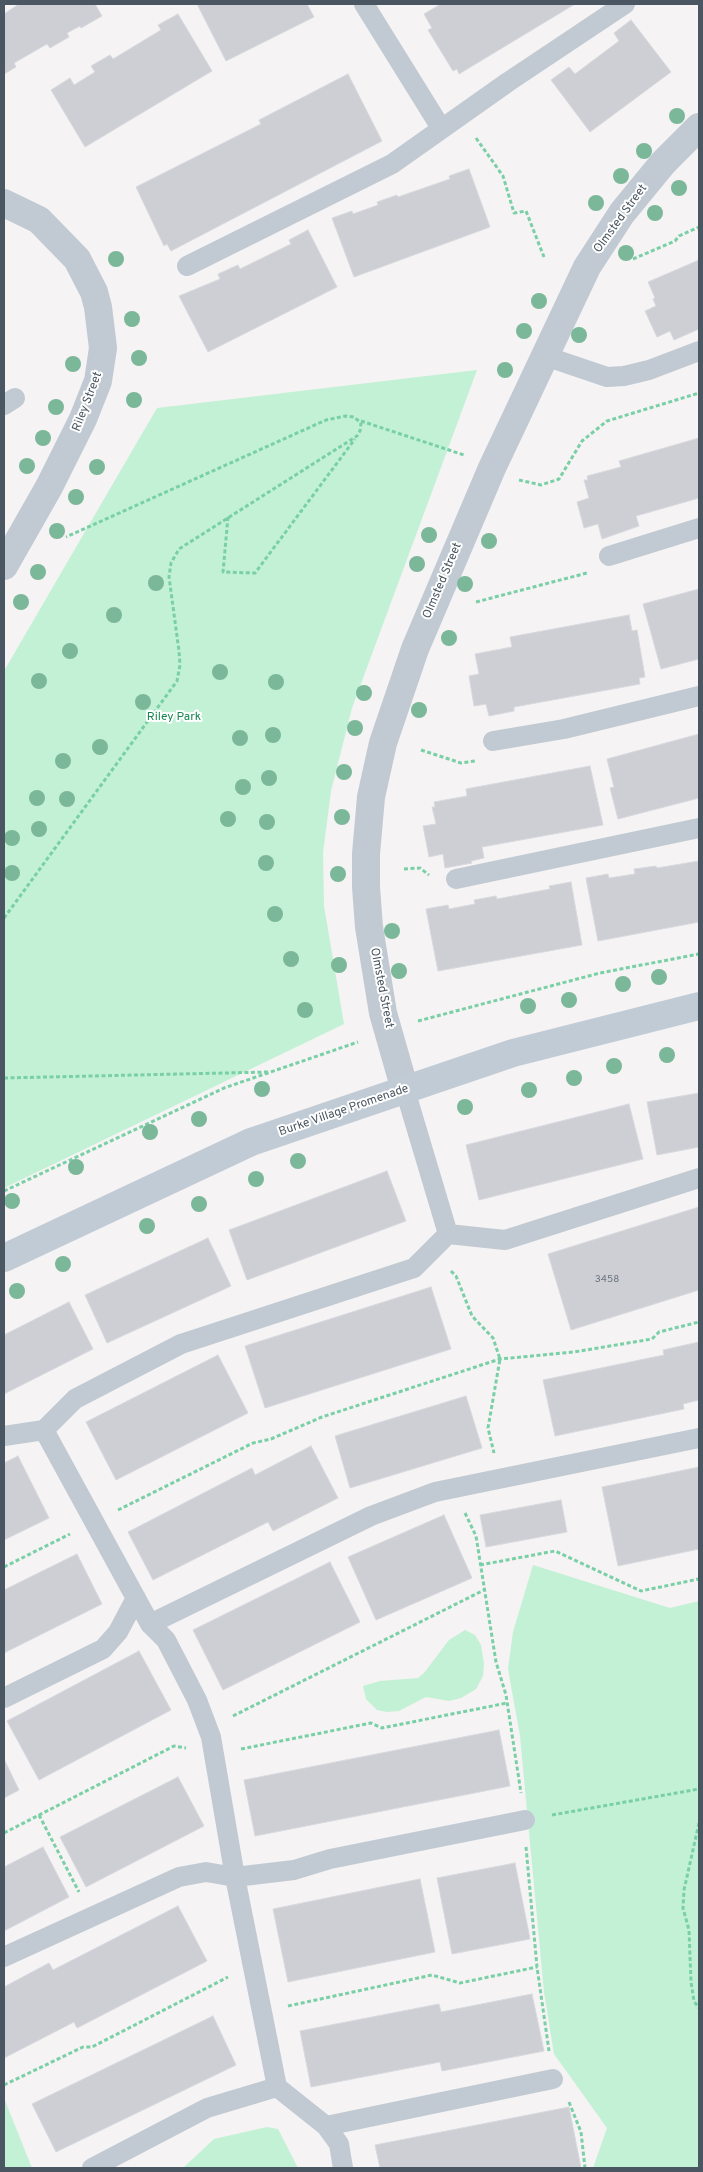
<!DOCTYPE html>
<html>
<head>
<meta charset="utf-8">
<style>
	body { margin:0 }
	#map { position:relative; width:703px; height:2172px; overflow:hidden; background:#f5f3f3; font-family:Overpass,sans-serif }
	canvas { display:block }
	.frame { position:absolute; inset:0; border:5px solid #4a5661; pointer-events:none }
</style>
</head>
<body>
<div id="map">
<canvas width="703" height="2172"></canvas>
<div class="frame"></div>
</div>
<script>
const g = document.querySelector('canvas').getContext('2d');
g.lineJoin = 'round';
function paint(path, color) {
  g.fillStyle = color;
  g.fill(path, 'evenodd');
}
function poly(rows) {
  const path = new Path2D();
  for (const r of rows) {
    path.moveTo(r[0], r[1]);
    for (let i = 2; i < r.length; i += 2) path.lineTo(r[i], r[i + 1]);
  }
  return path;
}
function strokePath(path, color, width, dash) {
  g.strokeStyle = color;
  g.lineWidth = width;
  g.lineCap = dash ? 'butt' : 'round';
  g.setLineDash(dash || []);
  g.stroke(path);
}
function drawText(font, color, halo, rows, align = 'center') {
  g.font = font + ' Overpass,sans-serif';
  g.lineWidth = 4;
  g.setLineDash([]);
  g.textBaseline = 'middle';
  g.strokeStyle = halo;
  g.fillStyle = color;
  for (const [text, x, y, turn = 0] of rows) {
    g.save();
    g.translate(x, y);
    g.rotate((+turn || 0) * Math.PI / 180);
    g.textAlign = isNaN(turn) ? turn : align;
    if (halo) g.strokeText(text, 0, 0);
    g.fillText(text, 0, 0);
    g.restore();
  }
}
const green = poly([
	[477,370,352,708,331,791,323,853,324,906,344,1024,4,1188,4,671,157,408],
	[533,1565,670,1608,699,1601,699,2168,593,2168,607,2128,554,2054,544,1992,520,1736,508,1669,513,1632],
	[465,1630,475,1635,481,1645,484,1664,483,1676,476,1689,461,1698,449,1701,426,1697,399,1711,387,1712,377,1710,366,1699,363,1686,380,1681,418,1678,424,1673,449,1640],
	[4,2098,32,2168,4,2168],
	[267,2127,278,2129,298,2168,183,2168,214,2139]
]);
const building = poly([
	[19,4,95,4,102,16,81,28,80,26,67,33,69,37,50,48,47,44,14,63,16,67,4,74,4,14,19,4],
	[197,4,307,4,314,17,226,61,197,4],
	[441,4,575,4,459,74,457,69,453,71,428,30,432,28,424,14,441,4],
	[178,14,212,71,85,147,51,90,70,78,74,85,95,72,91,66,110,55,113,59,161,30,158,25,178,14],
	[631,20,671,72,590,132,551,80,569,67,575,74,619,41,614,33,631,20],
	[348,74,382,141,171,251,167,244,164,246,136,187,261,124,259,120,348,74],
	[469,169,490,227,354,277,332,218,352,211,353,214,378,205,377,202,397,195,398,197,450,179,449,176,469,169],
	[308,230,337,287,208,352,179,296,220,279,218,274,238,265,240,269,291,244,289,240,308,230],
	[699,260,699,329,674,340,670,331,657,337,645,311,656,306,653,299,655,298,648,282,699,260],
	[699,438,699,498,636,516,639,526,602,539,598,524,584,528,577,502,589,498,584,480,588,480,587,476,621,467,619,461,699,438],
	[699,589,699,659,661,669,643,604,699,589],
	[629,615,632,631,637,630,645,677,639,678,640,684,514,707,514,711,489,716,486,704,474,706,469,676,479,674,475,654,512,647,510,637,629,615],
	[699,734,699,798,618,819,610,788,614,787,607,759,699,734],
	[590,766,603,825,482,847,484,858,471,861,472,863,445,868,443,854,429,857,423,826,436,824,432,807,435,807,434,802,467,796,466,789,590,766],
	[699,861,699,922,598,941,586,878,608,874,609,878,635,874,634,869,656,866,657,868,699,861],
	[571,882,582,945,438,971,426,909,448,905,449,909,475,904,474,900,496,896,497,899,550,889,549,886,571,882],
	[699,1093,699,1147,657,1155,647,1102,699,1093],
	[629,1104,643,1159,479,1200,466,1145,629,1104],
	[387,1171,406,1221,247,1280,229,1230,387,1171],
	[699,1207,699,1290,571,1330,548,1254,699,1207],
	[208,1238,231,1286,107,1343,85,1295,208,1238],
	[431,1287,451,1349,265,1408,245,1346,431,1287],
	[69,1302,93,1349,4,1394,4,1335,69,1302],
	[699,1342,699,1400,683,1404,684,1409,555,1436,543,1380,664,1355,663,1350,699,1342],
	[218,1355,248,1413,116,1480,86,1422,218,1355],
	[466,1396,482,1448,350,1488,335,1436,466,1396],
	[311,1446,338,1498,273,1531,268,1522,153,1580,128,1532,252,1468,255,1475,311,1446],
	[18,1456,49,1518,4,1540,4,1463,18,1456],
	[699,1467,699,1549,618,1566,602,1487,699,1467],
	[561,1500,567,1532,486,1547,480,1515,561,1500],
	[444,1515,472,1578,376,1620,348,1557,444,1515],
	[77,1554,102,1604,4,1653,4,1590,77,1554],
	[330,1562,360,1622,223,1690,193,1630,330,1562],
	[139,1651,171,1710,39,1780,7,1721,139,1651],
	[499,1730,510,1786,255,1836,244,1780,499,1730],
	[4,1759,19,1790,4,1798,4,1759],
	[178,1777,204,1826,86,1887,60,1837,178,1777],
	[43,1847,69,1897,4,1931,4,1867,43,1847],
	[515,1863,530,1939,452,1954,437,1878,515,1863],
	[420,1879,435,1952,288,1982,273,1909,420,1879],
	[178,1906,207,1961,77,2028,74,2022,4,2058,4,1987,49,1963,53,1970,178,1906],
	[532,1994,544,2051,442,2071,440,2062,311,2087,300,2031,439,2004,441,2012,532,1994],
	[213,2016,236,2065,56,2152,32,2104,213,2016],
	[569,2107,581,2168,380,2168,375,2145,569,2107]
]);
const path = poly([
	[476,138,503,176,514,213,526,211,544,257],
	[633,259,675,241,679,236,699,227],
	[361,421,464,455],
	[519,480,541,485,559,479,582,441,607,421,699,393],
	[228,517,223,572,255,573,355,439],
	[476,602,587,573],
	[421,750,461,763,475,761],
	[404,869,420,868,429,875],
	[4,918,177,681,180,665,179,651,169,577,171,563,179,549,357,436,360,431,361,423,354,417,346,416,326,420,66,537],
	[418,1021,600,973,699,954],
	[4,1078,268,1072],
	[4,1191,224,1088,358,1042],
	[451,1271,456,1276,472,1316,493,1338,500,1359,488,1428,494,1453],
	[118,1510,253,1443,271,1439,322,1417,500,1359,574,1352,652,1339,659,1332,699,1322],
	[465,1513,476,1536,496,1662,506,1695,521,1793],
	[480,1565,555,1551,641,1591,699,1579],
	[4,1567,70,1534],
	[233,1716,484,1590],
	[241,1749,371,1723,382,1728,507,1703],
	[39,1815,79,1892],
	[552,1815,699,1789],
	[699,1823,684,1890,683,1908,689,1930,691,1982,694,2001,699,2008],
	[4,1833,174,1746,186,1748],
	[526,1847,537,1967,549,2051],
	[288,2006,432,1975,460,1983,537,1967],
	[4,2085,83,2047,92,2047,228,1977],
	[569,2102,581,2132,585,2168]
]);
const lane = poly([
	[364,4,441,128],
	[187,266,392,164,508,82,625,4],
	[545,356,607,377,624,376,649,370,699,351],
	[4,405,15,398],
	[609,556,699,528],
	[493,741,564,729,699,696],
	[456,879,699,828],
	[405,1090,448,1234],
	[44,1430,75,1399,181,1344,414,1268,448,1234,505,1240,699,1178],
	[4,1436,44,1430,150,1624,166,1640,197,1700,211,1737,235,1877,294,1870,330,1859,525,1820],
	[150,1624,371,1516,435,1492,699,1438],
	[4,1698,103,1649,118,1632,136,1598],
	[4,1957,179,1877,206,1872,235,1877,277,2087],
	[326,2126,553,2079],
	[92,2168,207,2108,277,2087,326,2126,339,2144,343,2168]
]);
const street = poly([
	[4,203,39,220,77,259,94,292,98,307,103,348,98,381,83,419,49,487,4,566],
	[405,1090,383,1013,369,927,366,887,366,854,371,797,383,743,415,649,492,468,587,267,622,213,663,163,699,127]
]);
const secondary = poly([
	[4,1258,251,1142,513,1053,699,1006]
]);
const trees = [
	[677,116],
	[644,151],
	[621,176],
	[679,188],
	[596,203],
	[655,213],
	[626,253],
	[116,259],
	[539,301],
	[132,319],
	[524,331],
	[579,335],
	[139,358],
	[73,364],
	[505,370],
	[134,400],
	[56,407],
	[43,438],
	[27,466],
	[97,467],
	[76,497],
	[57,531],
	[429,535],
	[489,541],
	[417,564],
	[38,572],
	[156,583],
	[465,584],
	[21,602],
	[114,615],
	[449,638],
	[70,651],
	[220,672],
	[39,681],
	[276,682],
	[364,693],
	[143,702],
	[419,710],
	[355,728],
	[273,735],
	[240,738],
	[100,747],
	[63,761],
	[344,772],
	[269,778],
	[243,787],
	[37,798],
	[67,799],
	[342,817],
	[228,819],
	[267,822],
	[39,829],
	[12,838],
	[266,863],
	[12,873],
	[338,874],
	[275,914],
	[392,931],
	[291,959],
	[339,965],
	[399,971],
	[659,977],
	[623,984],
	[569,1000],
	[528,1006],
	[305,1010],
	[667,1055],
	[614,1066],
	[574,1078],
	[262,1089],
	[529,1090],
	[465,1107],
	[199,1119],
	[150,1132],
	[298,1161],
	[76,1167],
	[256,1179],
	[12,1201],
	[199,1204],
	[147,1226],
	[63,1264],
	[17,1291]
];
const numberNames = [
	["3458",607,1280]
];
const streetNames = [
	["Olmsted Street",621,219,-54],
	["Riley Street",88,402,-69],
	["Olmsted Street",443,581,-67],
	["Olmsted Street",381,988,79],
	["Burke Village Promenade",344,1111,-19]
];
const parkNames = [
	["Riley Park",174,718]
];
paint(green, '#c3f1d5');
paint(building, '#cdcfd5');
strokePath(building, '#d7d9de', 1);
strokePath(path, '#7ad0a6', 3, [4, 2.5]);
strokePath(lane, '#c1cad2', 20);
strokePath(street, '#c1cad2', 28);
strokePath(secondary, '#c1cbd6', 28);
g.fillStyle = '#7bb799';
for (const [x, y] of trees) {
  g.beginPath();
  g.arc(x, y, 8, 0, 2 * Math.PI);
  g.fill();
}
drawText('10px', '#6b747e', null, numberNames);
drawText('12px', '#4a5661', '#fff', streetNames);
drawText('12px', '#17864f', '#fff', parkNames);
</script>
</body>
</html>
